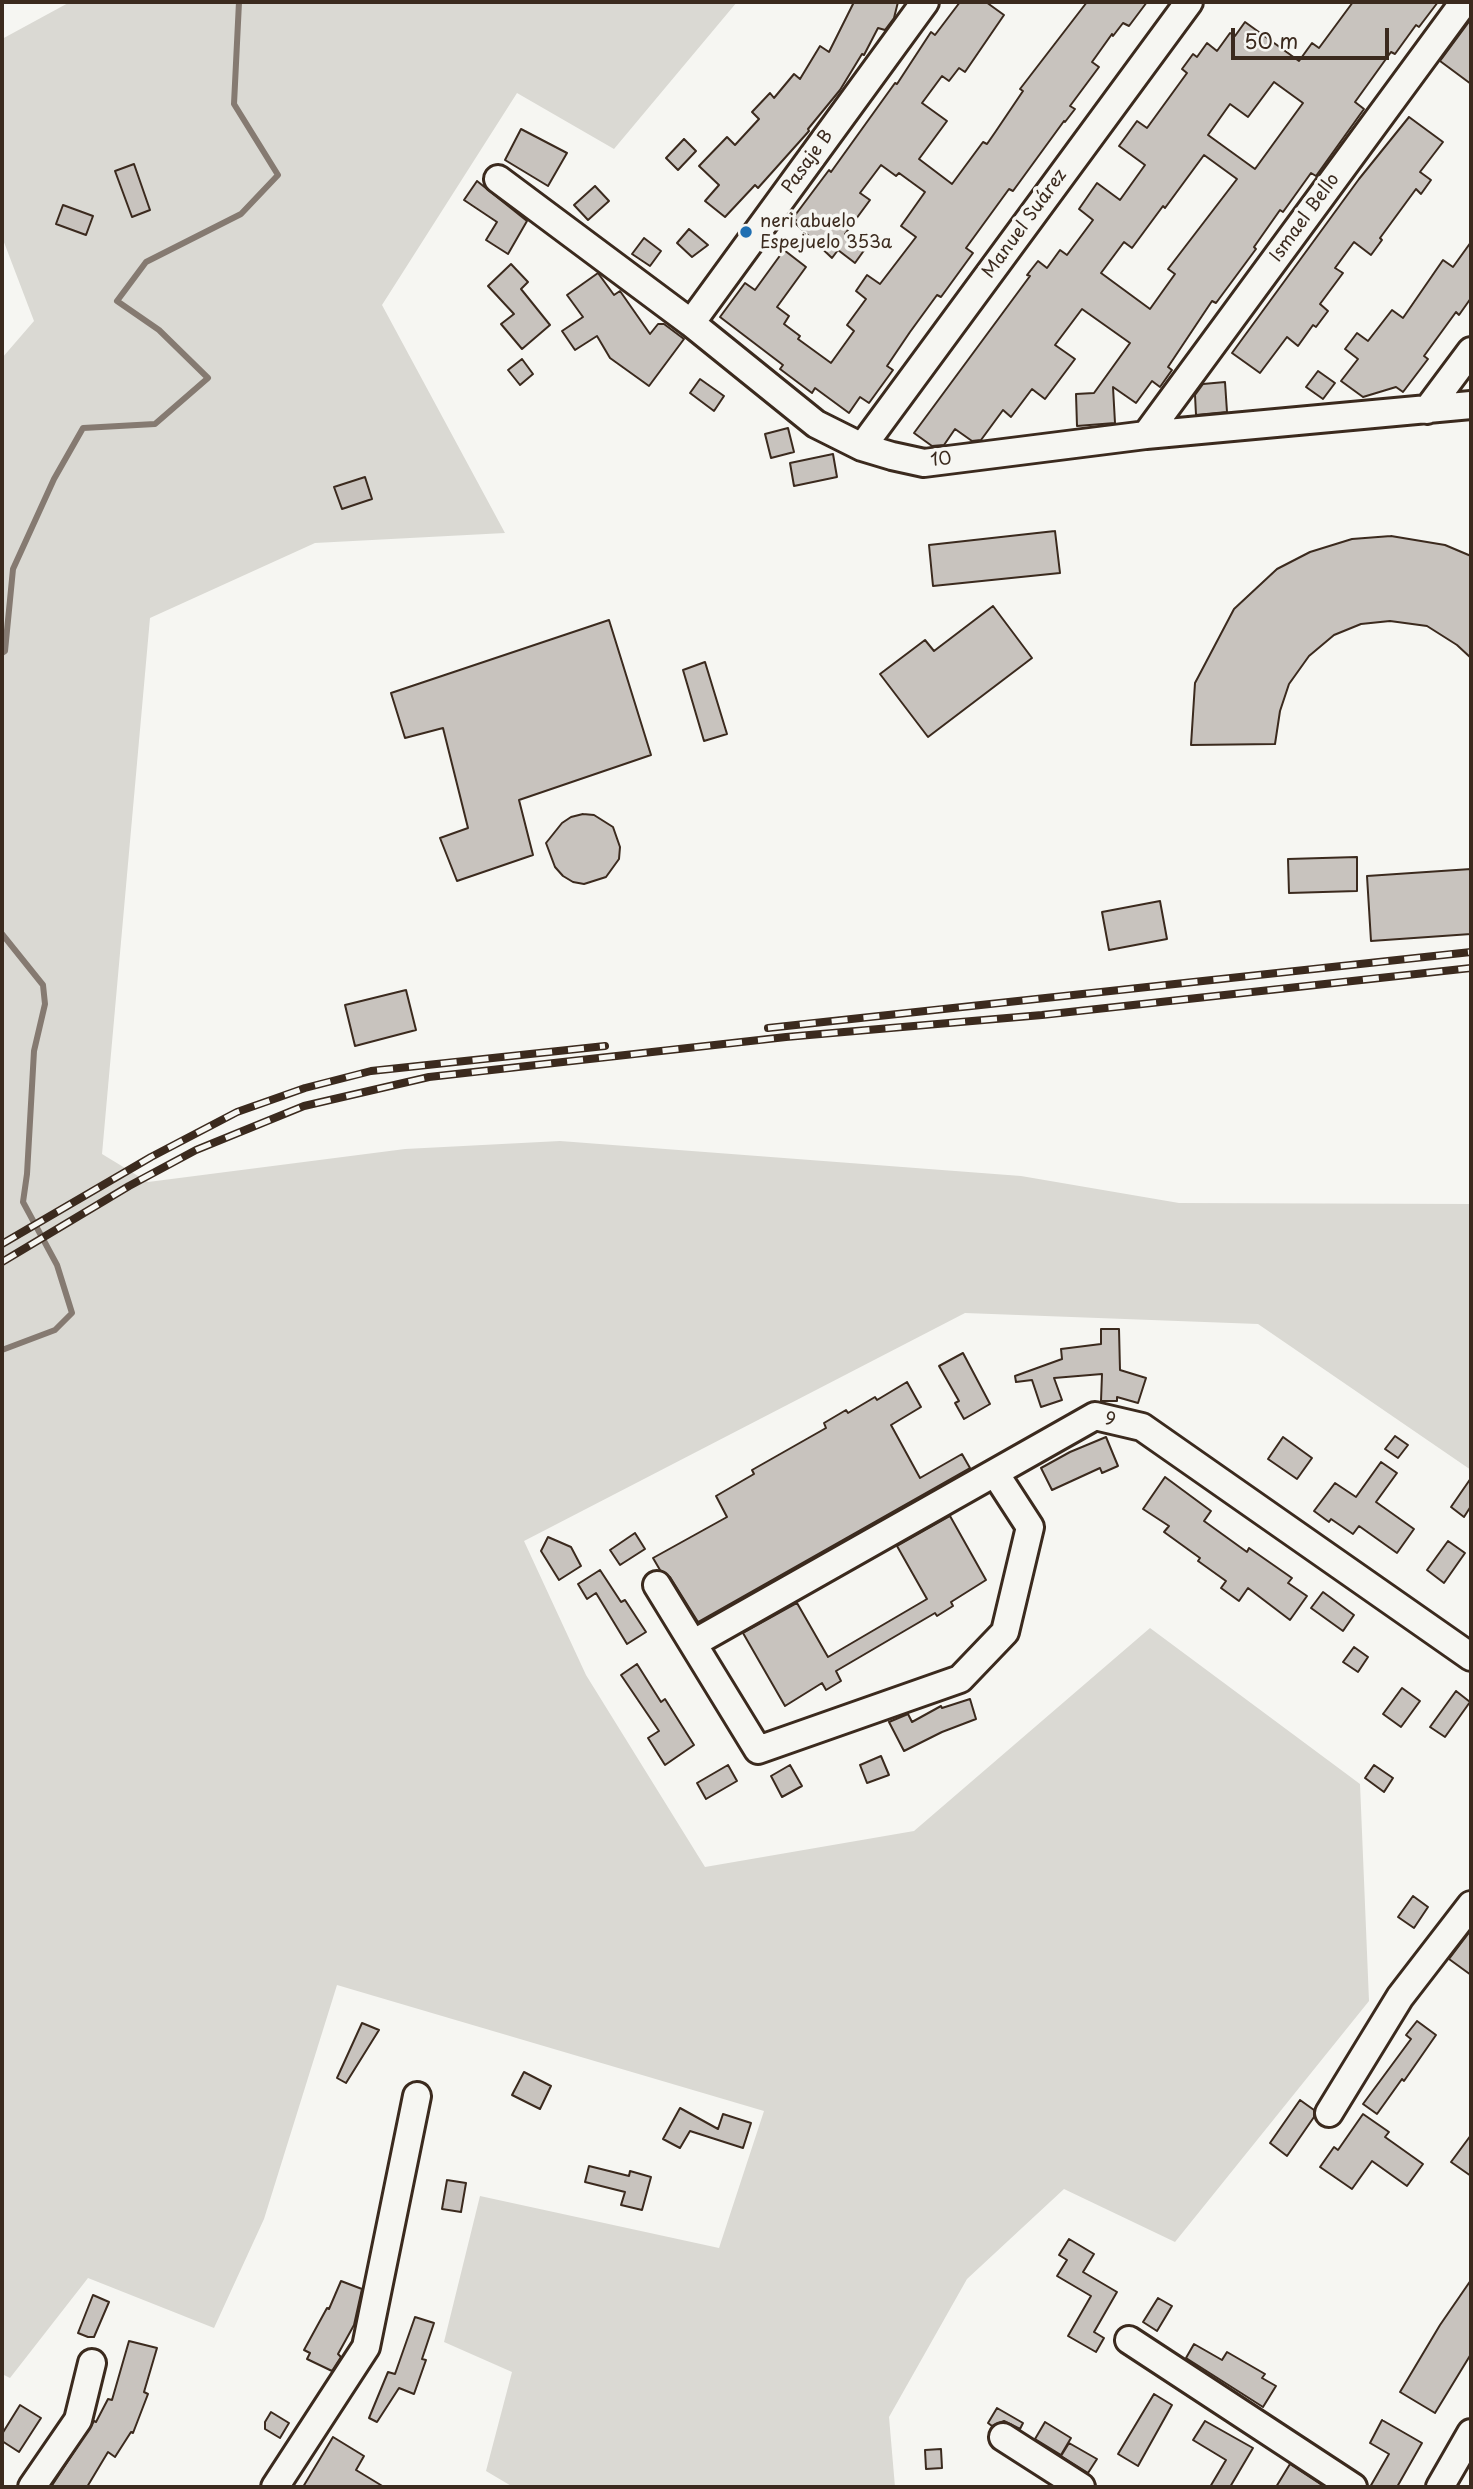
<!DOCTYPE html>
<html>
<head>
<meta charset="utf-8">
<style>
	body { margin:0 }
	#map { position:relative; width:1473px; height:2489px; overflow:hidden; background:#f6f6f2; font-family:"Playpen Sans",sans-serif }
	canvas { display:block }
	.frame { position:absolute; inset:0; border:4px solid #3b2a1e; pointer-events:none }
	.scale { position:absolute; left:1231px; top:28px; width:158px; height:32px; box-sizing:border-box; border:4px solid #3b2a1e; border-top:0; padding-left:9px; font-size:21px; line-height:24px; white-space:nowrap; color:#3b2a1e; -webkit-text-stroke:5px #f6f6f2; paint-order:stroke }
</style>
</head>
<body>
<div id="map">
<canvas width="1473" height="2489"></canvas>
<div class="frame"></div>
<div class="scale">50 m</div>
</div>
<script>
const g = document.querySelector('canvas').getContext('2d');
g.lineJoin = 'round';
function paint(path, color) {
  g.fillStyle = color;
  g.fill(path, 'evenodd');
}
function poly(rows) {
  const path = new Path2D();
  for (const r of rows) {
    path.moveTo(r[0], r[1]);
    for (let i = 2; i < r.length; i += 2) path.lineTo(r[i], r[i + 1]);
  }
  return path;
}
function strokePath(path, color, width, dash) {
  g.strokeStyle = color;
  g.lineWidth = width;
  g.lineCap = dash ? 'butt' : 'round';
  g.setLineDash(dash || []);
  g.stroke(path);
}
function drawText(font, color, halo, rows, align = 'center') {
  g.font = font + ' "Playpen Sans",sans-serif';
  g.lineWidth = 7;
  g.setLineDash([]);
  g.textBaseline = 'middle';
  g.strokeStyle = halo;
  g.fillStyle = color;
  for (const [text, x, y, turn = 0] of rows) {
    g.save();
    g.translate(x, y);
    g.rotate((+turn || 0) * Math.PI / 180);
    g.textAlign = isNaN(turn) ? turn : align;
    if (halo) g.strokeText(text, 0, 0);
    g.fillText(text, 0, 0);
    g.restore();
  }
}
const green = poly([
	[70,2,737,2,614,149,517,93,382,305,505,533,315,543,150,618,102,1154,148,1182,405,1149,560,1141,1021,1176,1179,1203,1471,1204,1471,1470,1258,1324,965,1313,524,1541,586,1675,705,1867,914,1831,1150,1628,1360,1784,1369,2001,1175,2242,1064,2189,967,2279,889,2417,895,2487,513,2487,486,2471,512,2372,444,2342,480,2196,719,2248,764,2111,337,1985,264,2219,214,2328,88,2278,10,2378,2,2374,2,358,34,321,2,237,2,39]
]);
const stream = poly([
	[2,653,5,651,13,569,54,479,83,428,155,424,208,378,159,330,117,301,146,262,241,214,278,175,234,104,239,2],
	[2,934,43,985,45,1004,34,1051,27,1174,23,1202,57,1265,72,1313,55,1330,2,1350]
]);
const building = poly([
	[854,2,898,2,894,18,885,30,878,28,864,55,862,54,840,90,808,129,809,131,758,188,755,185,725,217,705,201,719,185,699,166,727,137,735,145,759,119,752,112,770,93,774,98,794,74,800,79,820,46,829,52,854,2],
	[960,2,986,2,1004,15,965,72,959,68,949,81,942,76,922,103,947,121,919,159,952,184,983,142,987,144,996,131,1023,91,1020,89,1087,2,1147,2,1129,26,1123,23,1113,36,1112,34,1092,62,1099,67,1070,106,1075,109,1065,122,1064,121,1013,191,1009,189,966,248,973,253,941,297,937,295,910,332,887,366,893,370,869,403,860,397,849,413,815,388,812,393,780,369,783,365,720,317,745,283,755,290,784,250,806,267,777,307,789,316,784,324,800,336,798,339,831,363,854,331,847,325,866,299,856,291,867,275,880,284,916,237,901,226,925,192,899,173,896,176,881,165,860,193,870,200,845,234,865,249,855,263,838,250,832,258,794,222,796,220,793,218,829,170,831,172,895,83,897,84,931,32,935,35,960,2],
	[1353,2,1438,2,1419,27,1416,25,1395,54,1391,52,1355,102,1364,109,1316,176,1311,173,1283,212,1280,210,1254,247,1256,249,1216,303,1212,301,1168,367,1172,370,1160,387,1152,381,1136,403,1113,387,1115,423,1077,426,1076,394,1094,393,1130,343,1082,309,1055,345,1075,359,1045,399,1032,389,1011,417,1003,410,981,440,972,441,955,429,944,445,932,446,914,433,1030,276,1027,275,1038,261,1047,268,1060,250,1067,255,1093,220,1079,209,1097,183,1120,200,1145,165,1119,146,1137,121,1147,128,1187,73,1182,69,1193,54,1197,57,1207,43,1217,51,1230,33,1235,36,1245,22,1299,61,1312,43,1319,48,1353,2],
	[1274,82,1303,103,1255,169,1208,135,1230,104,1248,117,1274,82],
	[1204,155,1237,179,1168,269,1175,274,1150,309,1101,273,1124,242,1132,248,1163,206,1165,208,1204,155],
	[1471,19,1471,84,1440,61,1471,19],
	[1409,117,1443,142,1420,172,1431,180,1421,194,1416,189,1380,238,1382,240,1371,255,1354,242,1335,268,1343,273,1320,304,1328,311,1316,327,1313,325,1298,346,1287,337,1260,373,1232,353,1359,179,1409,117],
	[521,129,567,153,548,186,505,160,521,129],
	[684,139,696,151,678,170,666,158,684,139],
	[134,164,150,210,132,217,115,171,134,164],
	[477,181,527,221,508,254,486,240,497,222,464,200,477,181],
	[595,186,609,201,588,220,574,205,595,186],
	[63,205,93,216,86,235,56,224,63,205],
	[689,229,708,245,692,257,677,243,689,229],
	[644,238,661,251,650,266,632,254,644,238],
	[1471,242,1471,298,1459,315,1456,312,1424,356,1428,359,1403,392,1396,387,1363,397,1341,381,1358,359,1345,349,1357,333,1368,341,1392,310,1403,318,1443,260,1453,267,1471,242],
	[511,264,528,282,521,289,550,325,522,349,501,324,514,314,488,286,511,264],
	[598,273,614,295,620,291,650,334,658,324,664,324,684,339,649,386,610,358,597,336,575,350,562,331,583,317,567,295,598,273],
	[522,359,533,374,520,385,508,370,522,359],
	[1318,371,1335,383,1323,399,1306,387,1318,371],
	[700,379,724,396,714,411,690,393,700,379],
	[1225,382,1227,412,1196,415,1195,395,1203,384,1225,382],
	[788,428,794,452,771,458,765,434,788,428],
	[833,454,837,477,794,486,790,463,833,454],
	[365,477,372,499,342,509,334,487,365,477],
	[1055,531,1060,573,933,586,929,545,1055,531],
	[1391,536,1445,545,1471,556,1471,658,1457,645,1427,626,1390,621,1361,624,1334,635,1309,656,1289,684,1280,711,1275,744,1191,745,1195,683,1234,609,1277,569,1310,552,1352,539,1391,536],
	[993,606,1032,658,928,737,880,674,925,640,934,651,993,606],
	[609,620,651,755,519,800,533,855,457,881,440,838,468,828,443,728,405,738,391,693,609,620],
	[705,662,727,734,704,741,683,670,705,662],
	[583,814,594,815,613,827,620,847,619,859,606,877,584,884,573,882,563,876,555,867,546,843,562,823,571,817,583,814],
	[1357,857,1357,891,1289,893,1288,859,1357,857],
	[1471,869,1471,934,1371,941,1367,876,1471,869],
	[1160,901,1167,939,1109,950,1102,912,1160,901],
	[406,990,416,1030,355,1046,345,1005,406,990],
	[1101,1329,1119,1329,1120,1370,1146,1378,1138,1403,1117,1397,1117,1401,1101,1401,1102,1374,1054,1378,1062,1400,1041,1407,1032,1380,1016,1382,1015,1376,1062,1359,1061,1349,1101,1344,1101,1329],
	[963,1353,990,1404,964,1419,955,1403,959,1401,939,1366,963,1353],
	[907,1382,921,1407,891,1425,920,1478,962,1454,970,1468,698,1622,670,1577,660,1570,653,1558,727,1517,716,1496,754,1474,752,1470,826,1428,824,1423,846,1410,848,1413,875,1397,877,1400,907,1382],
	[1395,1436,1408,1445,1398,1458,1385,1449,1395,1436],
	[1106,1437,1118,1466,1102,1473,1100,1468,1052,1490,1041,1468,1070,1452,1106,1437],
	[1283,1437,1312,1458,1297,1479,1268,1459,1283,1437],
	[1381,1462,1397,1473,1376,1502,1414,1529,1397,1553,1359,1526,1353,1534,1331,1519,1329,1522,1314,1511,1335,1483,1356,1497,1381,1462],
	[1165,1477,1211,1511,1204,1521,1247,1552,1249,1548,1292,1578,1288,1583,1307,1596,1290,1620,1248,1588,1239,1601,1221,1588,1226,1581,1198,1561,1200,1558,1164,1532,1169,1526,1143,1509,1165,1477],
	[1471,1478,1471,1506,1464,1517,1451,1507,1471,1478],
	[950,1516,986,1580,951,1602,953,1606,937,1616,935,1613,836,1671,841,1681,826,1690,822,1683,785,1706,743,1633,797,1603,828,1657,927,1599,897,1546,950,1516],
	[635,1533,645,1549,620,1565,610,1550,635,1533],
	[548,1537,571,1547,581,1566,559,1580,541,1551,548,1537],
	[1448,1541,1465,1553,1444,1583,1427,1570,1448,1541],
	[600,1570,621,1602,625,1600,646,1632,627,1644,596,1593,587,1599,578,1584,600,1570],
	[1323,1592,1354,1615,1343,1631,1311,1608,1323,1592],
	[1354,1647,1368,1657,1358,1672,1343,1662,1354,1647],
	[637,1664,661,1702,665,1699,694,1745,665,1765,648,1738,659,1731,621,1675,637,1664],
	[1402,1688,1420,1701,1401,1727,1383,1714,1402,1688],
	[1456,1691,1470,1702,1445,1737,1430,1727,1456,1691],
	[970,1699,976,1719,942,1732,904,1751,889,1722,908,1714,912,1722,941,1706,942,1708,970,1699],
	[881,1756,889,1775,867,1783,860,1765,881,1756],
	[728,1765,737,1781,706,1799,697,1783,728,1765],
	[790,1765,802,1786,782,1797,771,1776,790,1765],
	[1374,1765,1393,1778,1384,1792,1365,1778,1374,1765],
	[1413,1896,1428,1907,1414,1928,1398,1917,1413,1896],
	[1471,1930,1471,1975,1449,1959,1471,1930],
	[1417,2021,1436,2035,1404,2081,1402,2079,1377,2114,1363,2104,1411,2039,1406,2035,1417,2021],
	[362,2023,379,2030,346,2083,337,2078,362,2023],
	[524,2072,551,2086,540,2109,512,2095,524,2072],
	[1300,2100,1314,2110,1314,2117,1287,2156,1270,2143,1300,2100],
	[680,2108,718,2129,723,2114,751,2123,743,2148,690,2131,680,2148,663,2139,680,2108],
	[1363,2114,1389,2132,1385,2137,1423,2164,1407,2186,1372,2161,1352,2189,1320,2167,1334,2147,1338,2150,1363,2114],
	[1471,2135,1471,2176,1451,2162,1471,2135],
	[589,2166,629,2176,630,2171,651,2177,642,2210,621,2205,625,2192,585,2182,589,2166],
	[447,2180,466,2183,461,2212,442,2209,447,2180],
	[1069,2239,1094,2254,1083,2272,1117,2292,1094,2332,1104,2338,1096,2352,1068,2336,1091,2296,1057,2276,1067,2260,1059,2255,1069,2239],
	[1471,2280,1471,2354,1435,2413,1400,2392,1440,2325,1471,2280],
	[341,2281,362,2289,354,2325,338,2354,341,2357,332,2371,307,2359,310,2353,304,2350,327,2308,329,2309,341,2281],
	[93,2295,109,2302,94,2337,88,2337,78,2333,93,2295],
	[1158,2298,1172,2306,1157,2331,1143,2322,1158,2298],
	[415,2317,434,2323,422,2359,426,2360,414,2394,399,2388,377,2422,369,2418,388,2372,395,2374,415,2317],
	[129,2341,157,2348,144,2392,148,2394,133,2433,131,2432,115,2457,108,2452,87,2487,51,2487,94,2421,96,2422,108,2399,112,2400,129,2341],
	[1194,2344,1222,2360,1227,2352,1265,2374,1262,2378,1276,2386,1263,2407,1186,2358,1194,2344],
	[1154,2394,1172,2405,1138,2466,1118,2454,1154,2394],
	[20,2405,41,2418,19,2452,2,2441,2,2434,20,2405],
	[997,2408,1023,2423,1020,2429,1004,2421,992,2426,988,2423,997,2408],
	[271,2412,289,2423,280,2438,265,2429,265,2422,271,2412],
	[1382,2420,1422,2443,1397,2487,1370,2487,1389,2454,1370,2443,1382,2420],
	[1205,2421,1253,2448,1230,2487,1210,2487,1226,2460,1193,2440,1205,2421],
	[1045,2422,1071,2438,1061,2455,1035,2439,1045,2422],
	[333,2437,364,2456,356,2470,384,2487,303,2487,333,2437],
	[1069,2443,1097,2459,1088,2473,1061,2456,1069,2443],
	[941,2449,942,2468,926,2469,925,2450,941,2449],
	[1290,2464,1325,2487,1276,2487,1290,2464]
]);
const minor = poly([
	[498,179,691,323,816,424,862,447,892,456,924,463,1146,435,1471,405],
	[691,323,925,2],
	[1427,410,1471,351],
	[1146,435,1464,2],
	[862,447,1189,2],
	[657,1585,758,1750,960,1679,1005,1632,1030,1527,995,1473],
	[694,1643,1095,1416,1142,1427,1471,1657],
	[1329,2113,1400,1997,1471,1905],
	[1129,2340,1353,2487],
	[1003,2437,1081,2487],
	[32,2487,78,2420,92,2363],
	[275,2487,366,2347,417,2096],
	[1440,2487,1471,2433]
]);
const rail = poly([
	[768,1028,1471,952],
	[2,1244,151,1157,237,1112,305,1088,371,1071,605,1046],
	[2,1262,129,1186,196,1150,304,1106,429,1077,786,1037,1042,1015,1471,968]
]);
const markers = [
	[746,232,7,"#1f6fb2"]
];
const streetNames = [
	["Pasaje B",808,162,-54],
	["Ismael Bello",1305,218,-54],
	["Manuel Suárez",1025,224,-54],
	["10",941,460,-6],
	["9",1110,1420,13]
];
const poiNames = [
	["neri abuelo",760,222],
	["Espejuelo 353a",760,243]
];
paint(green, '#dad9d3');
strokePath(stream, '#857a71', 6);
paint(building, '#c8c3be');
strokePath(building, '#3b2a1e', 2);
strokePath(minor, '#3b2a1e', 32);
strokePath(minor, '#f6f6f2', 26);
strokePath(rail, '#3b2a1e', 8);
strokePath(rail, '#f6f6f2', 5, [16]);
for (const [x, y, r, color] of markers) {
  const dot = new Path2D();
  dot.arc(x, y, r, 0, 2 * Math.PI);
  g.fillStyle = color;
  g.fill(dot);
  strokePath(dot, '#f6f6f2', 2.5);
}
drawText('18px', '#3b2a1e', '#f6f6f2', streetNames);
drawText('18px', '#3b2a1e', '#f6f6f2', poiNames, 'left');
</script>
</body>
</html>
